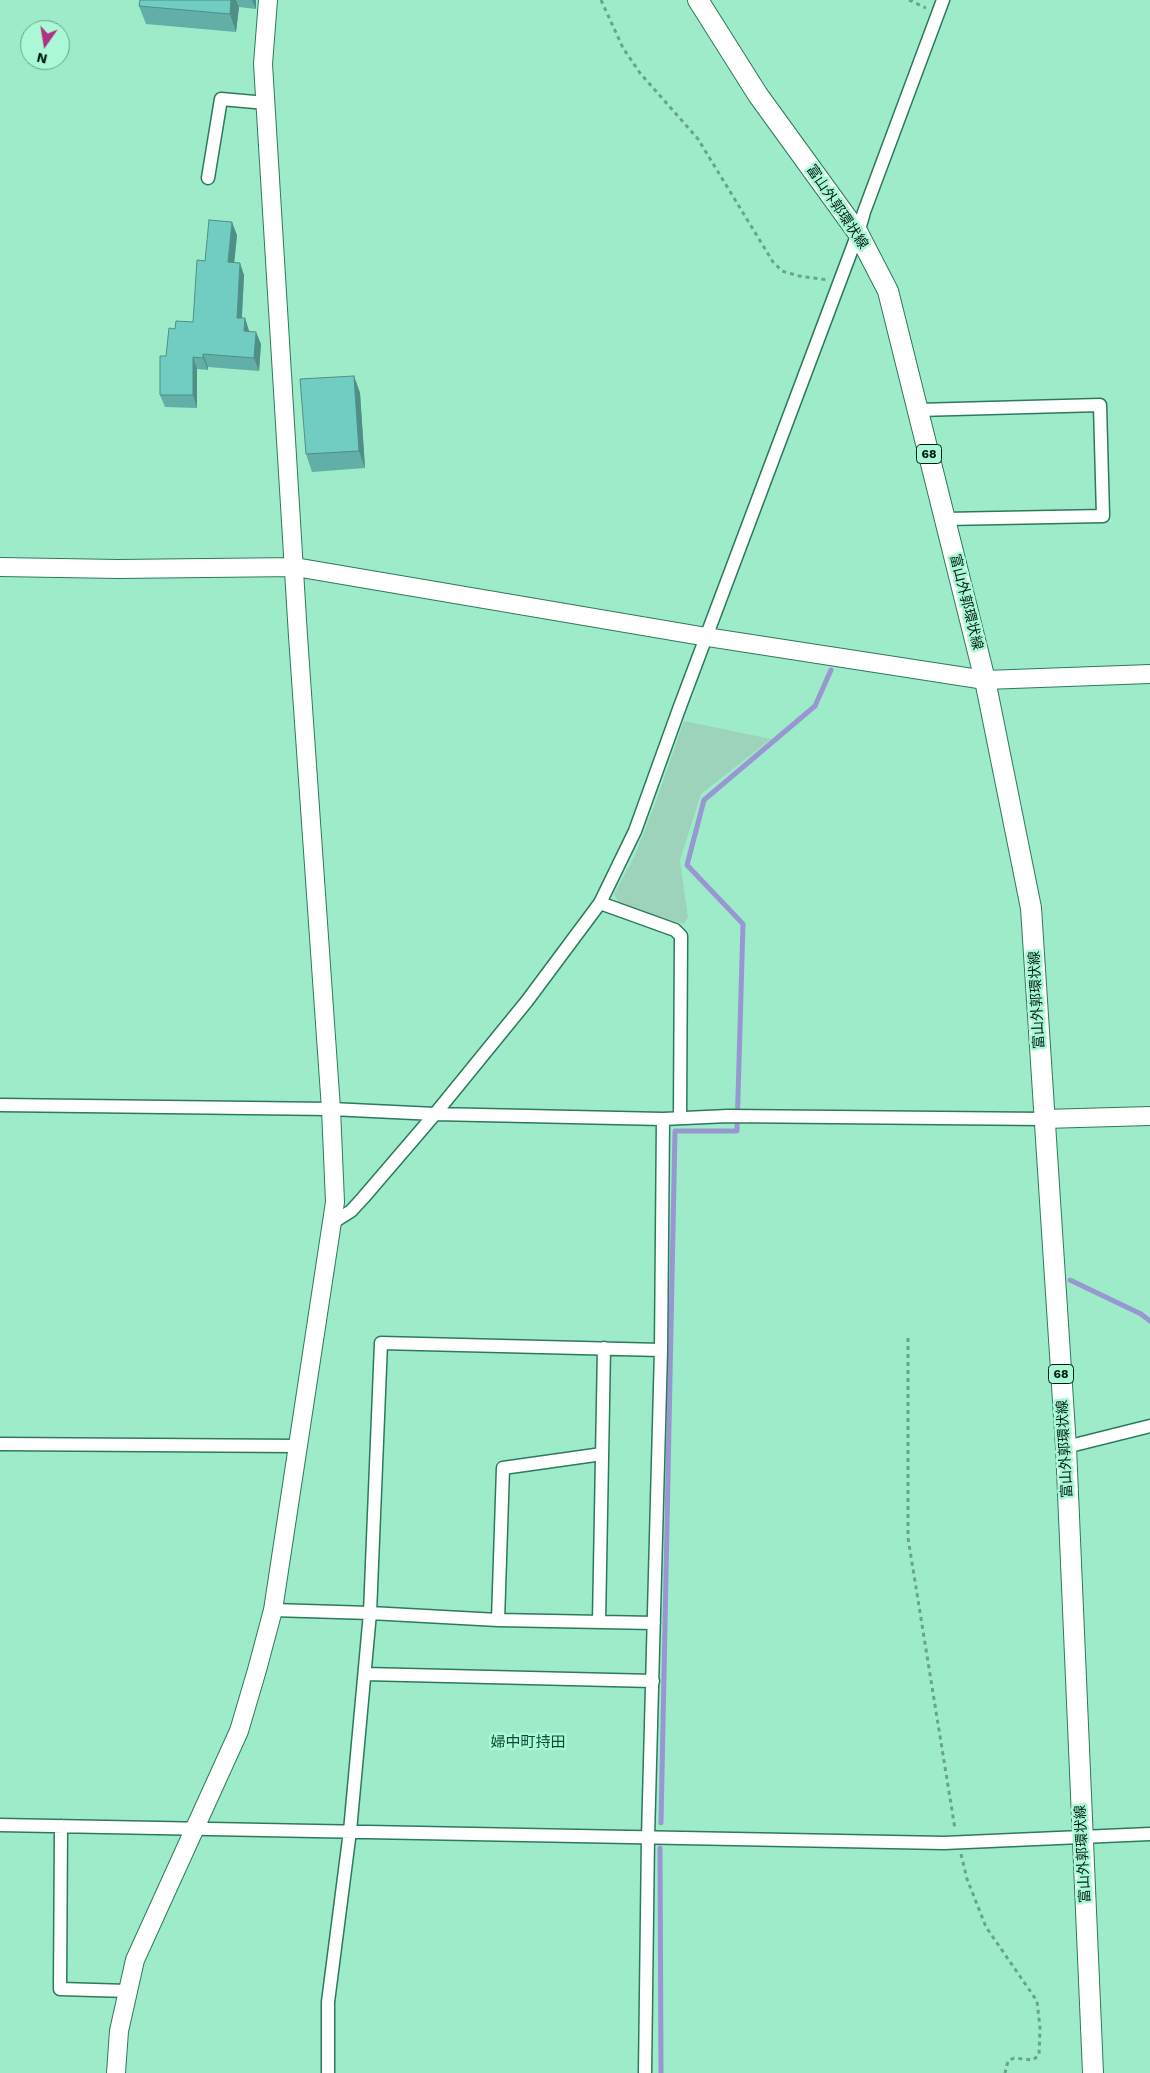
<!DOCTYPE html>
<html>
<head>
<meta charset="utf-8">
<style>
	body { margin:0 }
	#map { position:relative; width:1150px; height:2073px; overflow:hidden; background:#9eebca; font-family:"Work Sans",sans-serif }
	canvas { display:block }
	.north { position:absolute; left:20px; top:20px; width:50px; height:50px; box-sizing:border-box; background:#abf8d7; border:1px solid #67a189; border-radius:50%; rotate:193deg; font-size:14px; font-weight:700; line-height:20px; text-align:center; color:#001f14 }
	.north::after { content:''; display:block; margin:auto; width:18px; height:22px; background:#b03383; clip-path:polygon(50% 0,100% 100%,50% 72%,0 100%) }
</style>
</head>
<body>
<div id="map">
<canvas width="1150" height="2073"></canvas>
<div class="north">N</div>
</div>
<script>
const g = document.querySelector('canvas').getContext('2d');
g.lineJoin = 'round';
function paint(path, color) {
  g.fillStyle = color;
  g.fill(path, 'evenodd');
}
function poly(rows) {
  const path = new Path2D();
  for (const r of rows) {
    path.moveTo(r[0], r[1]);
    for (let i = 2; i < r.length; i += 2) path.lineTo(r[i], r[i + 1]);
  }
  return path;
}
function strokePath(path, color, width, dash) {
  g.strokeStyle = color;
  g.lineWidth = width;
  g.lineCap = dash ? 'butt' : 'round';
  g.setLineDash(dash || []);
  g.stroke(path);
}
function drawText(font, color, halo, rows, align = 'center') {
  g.font = font + ' "Work Sans","Noto Sans JP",sans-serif';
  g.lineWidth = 5;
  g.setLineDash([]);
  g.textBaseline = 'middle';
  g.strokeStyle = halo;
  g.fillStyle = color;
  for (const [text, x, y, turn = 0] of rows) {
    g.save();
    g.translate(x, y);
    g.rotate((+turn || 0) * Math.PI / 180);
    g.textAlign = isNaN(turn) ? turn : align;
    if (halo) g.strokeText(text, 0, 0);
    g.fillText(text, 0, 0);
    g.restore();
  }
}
const green = poly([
	[684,721,771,739,701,794,680,860,688,917,684,924,620,905,614,894,635,855,655,804]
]);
const stream = poly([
	[1070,1280,1141,1314,1150,1321],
	[661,1823,675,1131,737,1131,743,924,687,865,704,800,815,706,831,670],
	[660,1848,661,2073]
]);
const path = poly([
	[601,0,623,48,640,73,698,139,773,262,782,271,799,276,828,280],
	[909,0,926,8],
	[908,1338,908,1538,955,1829],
	[961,1854,967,1879,986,1927,1037,2001,1040,2028,1039,2055,1033,2060,1014,2058,1008,2061,1005,2073]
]);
const street = poly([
	[208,178,221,99,266,103],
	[918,410,1100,405,1103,516,945,519],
	[600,903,675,930,681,936,680,1118],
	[0,1105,331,1109,435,1114,663,1119,728,1116,1044,1119],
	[332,1223,351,1211,363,1198,435,1114,527,1001,600,903,635,831,679,709,858,233,864,212,943,0],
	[0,1444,298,1446],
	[1066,1447,1150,1426],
	[273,1610,370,1613,350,1831,328,2002,328,2073],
	[498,1620,503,1468,602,1454],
	[599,1622,604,1348],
	[654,1623,498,1620,370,1613,381,1343,661,1350],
	[365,1674,653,1681],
	[0,1825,944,1843,1150,1834],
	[61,1826,60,1989,128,1991],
	[645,2073,648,1837,661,1350,663,1119]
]);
const secondary = poly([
	[0,567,118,569,295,567,707,637,985,680,1150,674],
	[1044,1119,1150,1116],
	[116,2073,119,2031,135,1960,239,1731,257,1670,273,1610,335,1202,331,1109,298,636,263,64,268,0]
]);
const primary = poly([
	[698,0,758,95,858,233,888,291,985,680,1031,908,1066,1447,1093,2073]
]);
const wall = poly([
	[140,0,256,0,256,9,239,7,236,32,146,24,139,6],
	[237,235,234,262,244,275,242,318,245,318,249,331,261,344,259,371,208,367,208,370,197,369,197,408,165,407,160,395,166,356,175,329,193,322],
	[354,376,360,393,365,468,312,472,306,454]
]);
const shadedWall = poly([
	[231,0,236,0,239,7,236,32,230,14],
	[252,0,256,0,256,9],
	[232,222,237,235,233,275,228,262],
	[240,263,244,275,241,330,237,318],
	[245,318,249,331,248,343,244,331],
	[256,332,261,344,259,371,254,358],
	[203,354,208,367,208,370,203,358],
	[193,357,197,369,197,408,193,395],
	[354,376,360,393,365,468,359,451]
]);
const building = poly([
	[140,0,231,0,230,14,139,6,140,0],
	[209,220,232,222,228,262,240,263,237,318,245,318,244,331,256,332,254,358,203,354,203,358,193,357,193,395,160,395,160,356,166,356,169,328,175,329,176,321,193,322,197,260,205,261,209,220],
	[354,376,359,451,306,454,300,379,354,376]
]);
const shields = [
	[929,454,25],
	[1061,1374,25]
];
const shieldNames = [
	["68",929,454],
	["68",1061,1374]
];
const streetNames = [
	["富山外郭環状線",837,207,56],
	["富山外郭環状線",966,602,76],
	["富山外郭環状線",1037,1000,-93],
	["富山外郭環状線",1065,1449,-93],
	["富山外郭環状線",1083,1854,-93]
];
const neighbourhoodNames = [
	["婦中町持田",528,1743]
];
paint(green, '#9ed3bb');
strokePath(stream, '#9997d1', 5);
strokePath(street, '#2c7a5e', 15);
strokePath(secondary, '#2c7a5e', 20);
strokePath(primary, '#2c7a5e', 22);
strokePath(path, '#67a48b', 3, [4, 4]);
strokePath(street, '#fff', 12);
strokePath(secondary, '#fff', 18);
strokePath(primary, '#fff', 20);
paint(wall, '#61afa6');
paint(shadedWall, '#4f8f87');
paint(building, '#71ccc1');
strokePath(building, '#4f8f87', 1);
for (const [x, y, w] of shields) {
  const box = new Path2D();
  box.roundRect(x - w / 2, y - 9.5, w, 19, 4);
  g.fillStyle = '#abf8d7';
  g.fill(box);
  strokePath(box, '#001f14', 1);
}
drawText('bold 12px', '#001f14', null, shieldNames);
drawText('14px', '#001f14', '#abf8d7', streetNames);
drawText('15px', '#0b4b36', '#abf8d7', neighbourhoodNames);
</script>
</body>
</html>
